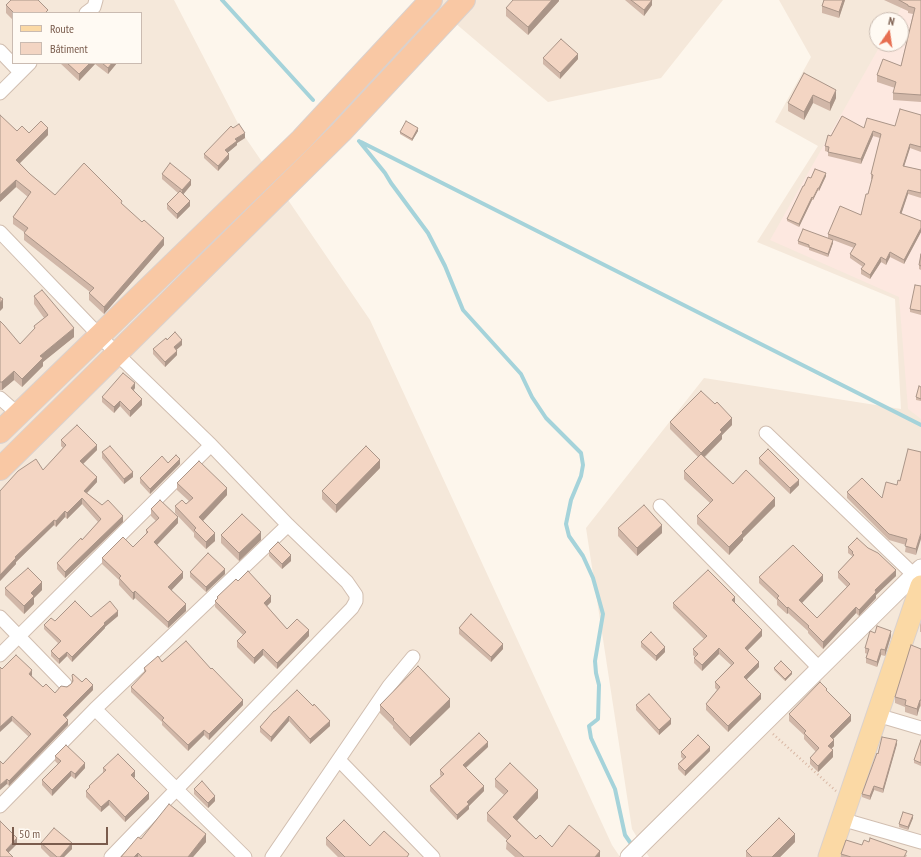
<!DOCTYPE html>
<html>
<head>
<meta charset="utf-8">
<style>
	body { margin:0 }
	#map { position:relative; width:921px; height:857px; overflow:hidden; background:#fdf6ec; font-family:"PT Sans Narrow",sans-serif }
	canvas { display:block }
	.legend { position:absolute; left:12px; top:12px; width:130px; height:52px; box-sizing:border-box; background:#fffaf3; border:1px solid #cabbb1; margin:0; padding:5px 7px; list-style:none; font-size:12px; color:#7a5c4d }
	.legend li { display:flex; align-items:center; gap:8px; height:20px }
	.legend b { width:20px; border:1px solid #cabbb1 }
	.north { position:absolute; left:869px; top:12px; width:40px; height:40px; box-sizing:border-box; background:#fffaf3; border:1px solid #cabbb1; border-radius:50%; rotate:13deg; font-size:11px; font-weight:700; line-height:16px; text-align:center; color:#7a5c4d }
	.north::after { content:''; display:block; margin:auto; width:14px; height:18px; background:#e76f51; clip-path:polygon(50% 0,100% 100%,50% 72%,0 100%) }
	.scale { position:absolute; left:12px; top:827px; width:96px; height:18px; box-sizing:border-box; border:2px solid #7a5c4d; border-top:0; padding-left:5px; font-size:12px; line-height:14px; white-space:nowrap; color:#7a5c4d; -webkit-text-stroke:3px #fffaf3; paint-order:stroke }
</style>
</head>
<body>
<div id="map">
<canvas width="921" height="857"></canvas>
<ul class="legend">
<li><b style="height:5px;background:#fbd9a5"></b>Route</li>
<li><b style="height:11px;background:#f3d5c3"></b>Bâtiment</li>
</ul>
<div class="north">N</div>
<div class="scale">50 m</div>
</div>
<script>
const g = document.querySelector('canvas').getContext('2d');
g.lineJoin = 'round';
function paint(path, color) {
  g.fillStyle = color;
  g.fill(path, 'evenodd');
}
function poly(rows) {
  const path = new Path2D();
  for (const r of rows) {
    path.moveTo(r[0], r[1]);
    for (let i = 2; i < r.length; i += 2) path.lineTo(r[i], r[i + 1]);
  }
  return path;
}
function strokePath(path, color, width, dash) {
  g.strokeStyle = color;
  g.lineWidth = width;
  g.lineCap = dash ? 'butt' : 'round';
  g.setLineDash(dash || []);
  g.stroke(path);
}
const residential = poly([
	[0,0,174,0,245,137,370,320,612,845,620,857,0,857],
	[13,13,141,13,141,63,13,63],
	[428,0,723,0,661,78,548,102],
	[779,0,921,0,921,857,649,857,632,829,586,528,704,378,901,409,895,299,757,242,818,146,775,122,811,57],
	[877,20,901,20,901,44,877,44]
]);
const commercial = poly([
	[906,0,921,0,921,419,908,409,899,297,770,240,881,44,901,44,901,20,894,20]
]);
const stream = poly([
	[222,0,313,100],
	[359,141,385,173,391,183,428,233,445,266,463,310,521,374,532,397,546,418,581,453,583,465,581,476,571,500,566,524,569,536,583,556,593,578,603,614,595,661,596,673,599,685,598,719,589,726,591,738,615,789,625,835,634,848],
	[361,142,921,425]
]);
const path = poly([
	[773,734,836,791]
]);
const minor = poly([
	[86,13,94,7,96,0],
	[0,51,20,72],
	[0,93,30,63],
	[0,232,117,354,211,445,288,525,347,582,356,595,356,601,352,608,111,857],
	[0,398,18,414],
	[766,433,914,575],
	[660,506,820,669],
	[0,617,65,684],
	[0,655,211,445],
	[95,709,245,857],
	[877,715,921,728],
	[339,760,433,857],
	[0,806,95,709,288,525],
	[841,819,921,842],
	[272,857,389,686,413,657]
]);
const tertiary = poly([
	[629,857,921,568]
]);
const primary = poly([
	[829,857,921,586]
]);
const trunk = poly([
	[0,432,302,139,431,0],
	[0,469,341,132,464,0]
]);
const wall = poly([
	[559,0,559,1,528,35,506,16,506,8],
	[625,0,652,0,652,5,644,16],
	[824,0,845,0,839,18,822,13,822,6],
	[884,0,921,0,921,102,893,100,893,93,895,88,877,82,877,75,901,66,913,14,908,13,908,11],
	[6,5,48,13,13,13,13,20,6,13],
	[543,58,578,59,560,79,543,64],
	[60,63,117,63,108,74,95,64,79,81],
	[804,73,836,98,830,111,813,103,804,120,788,111,788,103],
	[921,115,921,152,910,148,904,166,921,170,921,198,908,194,901,214,921,221,921,232,904,264,890,257,886,265,881,262,870,279,861,274,861,269,863,267,850,258,850,254,854,248,828,238,828,234,861,215,868,194,872,179,871,179,871,174,880,138,873,136,861,164,828,156,828,152,825,151,825,146,831,136,864,128,895,126],
	[17,131,29,133,48,135,20,163,30,174,55,195,122,204,164,245,104,314,89,300,89,293,90,292,24,240,24,232,13,224,13,217,28,197,16,187,0,202],
	[418,131,412,141,400,134,400,132],
	[245,138,237,143,237,145,227,153,229,159,218,171,204,158,204,154],
	[162,174,191,185,183,194,190,206,177,219,167,209,167,204,178,193,162,179],
	[826,176,819,191,818,190,813,200,812,200,799,227,787,221,787,219,804,186,811,178],
	[798,241,833,243,828,257,809,250,809,248,798,244],
	[921,254,921,270,919,269,919,265],
	[921,286,921,315,910,312,910,309],
	[34,296,74,337,43,362,43,366,22,387,14,380,2,390,0,390,0,321,20,344,34,330,34,326,44,318,34,304],
	[167,340,182,345,176,350,177,355,165,367,153,354,153,349],
	[921,387,921,401,916,400,916,397],
	[135,388,134,390,142,405,130,417,120,406,114,413,102,402,102,397],
	[670,422,732,425,722,435,722,439,705,457,733,484,775,506,743,538,743,540,729,555,697,524,697,516,710,503,684,479,684,471,698,457,670,429],
	[61,440,97,450,83,464,97,482,87,493,123,522,65,578,57,569,57,563,82,540,98,522,82,504,67,519,65,517,56,527,54,525,16,562,16,564,0,581,0,491,43,470,63,448,61,446],
	[102,452,133,477,124,484,102,458],
	[921,452,916,555,905,552,906,545,889,540,847,498,847,492,882,498,897,485],
	[759,458,799,485,790,494,759,464],
	[168,463,180,464,150,494,140,483,140,478],
	[380,468,336,513,322,499,322,491],
	[177,483,227,495,203,521,215,541,206,549,194,537,194,533,175,513,175,506,186,504,189,501,177,490],
	[151,509,178,523,157,545,183,578,171,590,186,611,168,628,135,598,133,600,119,585,119,580,102,564,102,558,133,547,146,535,146,530,156,521,151,516],
	[618,528,662,533,637,556,618,536],
	[221,535,261,540,239,561,221,543],
	[848,547,896,576,876,595,876,598,859,616,856,613,823,649,808,633,808,631,788,613,787,614,777,605,777,600,759,583,759,577,823,581,802,603,817,618,847,587,838,578,838,572,852,557,852,556,848,553],
	[269,551,291,561,282,569,269,556],
	[190,572,225,574,206,592,190,577],
	[238,581,271,602,267,606,287,629,309,636,277,669,263,655,254,664,237,647,237,641,243,635,215,607,215,601,217,599,217,597],
	[5,588,42,590,34,598,34,604,24,614,5,595],
	[673,603,735,603,762,636,748,650,759,667,747,679,761,699,728,732,706,710,706,704,717,690,715,688,715,682,731,665,719,654,702,671,694,663,694,658,695,657,693,655,693,649,704,639,673,608],
	[118,616,105,627,105,628,72,662,67,656,59,664,51,656,51,651,58,643,44,629,44,625,55,621,91,617],
	[921,622,921,632,920,632,920,625],
	[459,628,503,649,491,662,459,634],
	[875,633,891,636,885,656,881,655,877,667,866,663,866,658,867,654,865,653,865,648],
	[641,642,665,652,656,661,641,647],
	[921,649,921,707,920,706,917,716,905,712,905,707,895,703,895,697],
	[162,662,243,705,209,740,204,735,188,751,162,725,162,722,131,692,131,687,144,674,144,668],
	[774,668,792,674,785,681,774,670],
	[2,669,32,675,32,676,43,687,55,693,71,684,72,682,72,675,93,690,66,718,68,725,9,786,7,784,3,764,29,737,12,721],
	[827,691,851,721,833,739,834,746,831,749,833,757,818,772,810,764,810,758,816,752,804,739,804,735,789,721,789,714],
	[380,705,450,707,410,746,393,728,393,726,380,713],
	[636,705,671,724,659,735,636,710],
	[313,706,330,726,310,744,289,721,271,742,260,732,260,727,275,711],
	[921,740,921,766,914,763,914,760],
	[897,744,883,793,874,790,870,800,862,797,862,794,878,754],
	[488,747,466,768,484,791,469,806,469,809,457,820,430,791,430,786,441,776,440,775,440,770],
	[710,751,685,776,678,769,678,764,683,759,681,757,681,752],
	[55,756,85,768,75,779,71,776,52,796,42,785,42,780,58,764,55,761],
	[103,768,135,777,134,778,149,799,125,822,109,805,101,812,86,797,86,791,89,788,89,786,103,773],
	[495,779,538,798,517,820,536,839,552,847,600,857,515,857,506,849,507,840,487,821,487,813,504,795,495,787],
	[194,789,215,801,208,808,194,794],
	[913,818,908,830,899,827,899,824],
	[326,838,370,846,409,857,338,857,326,845],
	[141,839,206,842,193,857,121,857],
	[795,842,780,857,746,857,746,851],
	[41,843,72,849,64,857,50,857,41,848],
	[862,845,907,855,906,857,841,857,841,854]
]);
const shadedWall = poly([
	[552,0,559,0,559,1,528,35,528,27],
	[652,0,652,5,644,16,644,10],
	[843,0,845,0,839,18,839,12],
	[578,54,578,59,560,79,560,73],
	[90,63,95,63,95,64,79,81,79,74],
	[112,63,117,63,108,74,108,68],
	[836,90,836,98,830,111,830,103],
	[813,95,813,103,804,120,804,112],
	[48,128,48,135,16,167,16,160],
	[418,128,418,131,412,141,412,139],
	[873,131,873,136,861,164,861,159],
	[245,133,245,138,237,143,237,145,225,155,225,150,235,139],
	[910,144,910,148,903,170,903,166],
	[229,154,229,159,218,171,218,166],
	[826,173,826,176,819,191,819,188],
	[16,180,16,187,0,202,0,195],
	[191,180,191,185,182,196,182,190],
	[818,188,818,190,813,200,813,198],
	[908,190,908,194,900,218,900,213],
	[812,197,812,200,799,227,799,224],
	[190,201,190,206,177,219,177,214],
	[921,228,921,232,904,264,904,260],
	[164,238,164,245,104,314,104,307],
	[833,240,833,243,828,257,828,254],
	[890,252,890,257,886,265,886,260],
	[881,257,881,262,870,279,870,275],
	[3,299,3,308,0,311,0,303],
	[74,328,74,337,43,362,43,366,22,387,22,379,40,356],
	[182,340,182,345,174,352,174,347],
	[177,351,177,355,165,367,165,362],
	[14,371,14,380,2,390,2,382],
	[135,383,135,388,131,393,131,388],
	[142,399,142,405,130,417,130,411],
	[120,401,120,406,114,413,114,407],
	[732,418,732,425,722,435,722,439,701,460,701,453,720,430],
	[97,445,97,450,80,467,80,461],
	[180,459,180,464,150,494,150,489],
	[380,460,380,468,336,513,336,505],
	[133,472,133,477,124,484,124,479],
	[97,477,97,482,84,496,84,491],
	[799,480,799,485,790,494,790,488],
	[227,488,227,495,199,525,199,517],
	[82,498,82,504,67,519,67,513],
	[775,498,775,506,743,538,743,540,729,555,729,547,742,532],
	[65,511,65,517,56,527,56,521],
	[123,516,123,522,65,578,65,572],
	[178,517,178,523,154,548,154,542],
	[54,520,54,525,16,562,16,564,0,581,0,575,15,557],
	[662,525,662,533,637,556,637,548],
	[261,532,261,540,239,561,239,553],
	[215,533,215,541,206,549,206,542],
	[921,533,921,539,916,555,916,549],
	[291,555,291,561,282,569,282,564],
	[225,569,225,574,206,592,206,587],
	[896,570,896,576,876,595,876,598,859,616,859,610,875,590],
	[183,572,183,578,168,594,168,587],
	[823,575,823,581,799,606,799,600],
	[42,582,42,590,34,598,34,604,24,614,24,606,31,593],
	[135,591,135,598,133,600,133,593],
	[271,596,271,602,264,609,264,603],
	[735,597,735,603,732,606,732,600],
	[186,604,186,611,168,628,168,622],
	[788,607,788,613,787,614,787,608],
	[856,607,856,613,823,649,823,642],
	[118,611,118,616,105,627,105,628,72,662,72,657,104,623],
	[309,630,309,636,277,669,277,663],
	[762,630,762,636,745,653,745,648],
	[891,631,891,636,885,656,885,650],
	[503,644,503,649,491,662,491,657],
	[665,647,665,652,656,661,656,656],
	[719,648,719,654,702,671,702,665],
	[263,649,263,655,254,664,254,658],
	[881,649,881,655,877,667,877,662],
	[67,652,67,656,59,664,59,659],
	[759,662,759,667,744,682,744,677],
	[32,670,32,675,29,679,29,674],
	[792,672,792,674,785,681,785,679],
	[93,685,93,690,63,720,63,715],
	[761,694,761,699,728,732,728,726],
	[450,699,450,707,410,746,410,738],
	[243,700,243,705,209,740,209,734],
	[920,700,920,706,917,716,917,709],
	[851,715,851,721,830,742,830,736],
	[12,716,12,721,0,732,0,727],
	[289,716,289,721,271,742,271,737],
	[671,719,671,724,659,735,659,730],
	[68,720,68,725,9,786,9,781],
	[330,721,330,726,310,744,310,739],
	[204,730,204,735,188,751,188,745],
	[834,740,834,746,828,752,828,746],
	[897,740,897,744,883,793,883,789],
	[488,742,488,747,463,770,463,765],
	[710,747,710,751,685,776,685,771],
	[833,750,833,757,818,772,818,766],
	[85,763,85,768,75,779,75,774],
	[71,771,71,776,52,796,52,790],
	[135,771,135,777,131,780,131,775],
	[7,779,7,784,0,790,0,785],
	[484,786,484,791,469,806,469,809,457,820,457,815,467,802],
	[874,786,874,790,870,800,870,796],
	[538,790,538,798,513,825,513,817],
	[149,793,149,799,125,822,125,817],
	[215,796,215,801,208,808,208,803],
	[109,800,109,805,101,812,101,807],
	[913,815,913,818,908,830,908,827],
	[206,834,206,842,193,857,188,857],
	[795,834,795,842,780,857,772,857],
	[17,838,17,844,6,855,6,850],
	[72,843,72,849,64,857,60,857],
	[600,851,600,857,595,857],
	[138,853,138,857,134,857]
]);
const building = poly([
	[11,0,38,0,48,10,45,13,14,13,6,5,11,0],
	[513,0,552,0,528,27,506,8,513,0],
	[631,0,652,0,644,10,631,0],
	[824,0,843,0,839,12,822,6,824,0],
	[899,0,921,0,921,95,893,93,896,82,877,75,883,59,901,66,915,8,908,6,908,5,899,0],
	[561,39,578,54,560,73,543,58,561,39],
	[67,63,90,63,79,74,67,63],
	[102,63,112,63,108,68,102,63],
	[804,73,836,90,830,103,813,95,804,112,788,103,804,73],
	[900,109,921,115,921,147,910,144,903,166,921,170,921,193,908,190,900,213,921,221,921,228,904,260,890,252,886,260,881,257,870,275,861,269,865,264,850,254,856,244,828,234,840,206,861,215,866,194,868,194,873,175,871,174,881,134,873,131,861,159,828,152,829,147,825,146,828,135,831,136,842,116,864,128,867,118,895,126,900,109],
	[0,115,17,131,22,126,29,133,41,121,48,128,16,160,30,174,55,195,84,163,122,201,121,203,142,222,144,220,164,238,104,307,89,293,94,288,24,233,28,228,13,217,31,192,16,180,0,195,0,115],
	[406,121,418,128,412,139,400,132,406,121],
	[239,124,245,133,235,139,237,141,225,150,229,154,218,166,204,154,231,126,233,128,239,124],
	[170,163,191,180,182,190,162,174,170,163],
	[815,169,826,173,819,188,818,188,813,198,812,197,799,224,787,219,803,186,804,186,808,177,811,178,815,169],
	[180,191,190,201,177,214,167,204,180,191],
	[803,229,833,240,828,254,809,247,809,245,798,241,803,229],
	[921,254,921,266,919,265,921,254],
	[915,285,921,286,921,311,910,309,915,285],
	[42,290,74,328,40,356,43,358,22,379,14,371,2,382,0,382,0,321,4,325,20,344,35,328,34,326,48,315,34,296,42,290],
	[0,297,3,299,0,303,0,297],
	[175,332,182,340,174,347,177,351,165,362,153,349,166,338,167,340,175,332],
	[123,373,135,383,131,388,142,399,130,411,120,401,114,407,102,397,123,373],
	[919,386,921,387,921,399,916,397,919,386],
	[701,391,715,404,717,402,732,418,720,430,722,432,701,453,670,422,701,391],
	[77,425,97,445,80,461,97,477,84,491,102,505,108,500,123,516,65,572,57,563,81,538,82,540,101,519,82,498,67,513,65,511,56,521,54,520,15,557,16,558,0,575,0,491,18,471,36,459,43,470,66,445,61,440,77,425],
	[110,446,133,472,124,479,102,452,110,446],
	[366,446,380,460,336,505,322,491,366,446],
	[768,449,799,480,790,488,759,458,768,449],
	[908,449,921,452,921,533,916,549,905,546,907,539,889,534,847,492,862,478,882,498,886,482,897,485,898,480,900,481,908,449],
	[701,454,733,484,746,470,775,498,742,532,743,533,729,547,697,516,713,500,684,471,701,454],
	[176,455,180,459,150,489,140,478,162,456,168,463,176,455],
	[199,461,227,488,199,517,215,533,206,542,194,530,196,528,175,506,182,500,186,504,193,498,177,483,199,461],
	[160,500,178,517,154,542,183,572,168,587,186,604,168,622,135,591,133,593,119,578,121,576,102,558,123,537,133,547,148,532,146,530,159,518,151,509,160,500],
	[644,505,662,525,637,548,618,528,644,505],
	[242,514,261,532,239,553,221,535,242,514],
	[857,538,868,548,878,553,896,570,875,590,876,592,859,610,856,607,823,642,808,627,809,626,788,607,787,608,777,598,779,596,759,577,793,545,823,575,799,600,817,618,850,584,838,572,854,555,852,553,853,552,848,547,857,538],
	[278,542,291,555,282,564,269,551,278,542],
	[208,553,225,569,206,587,190,572,208,553],
	[28,568,42,582,31,593,34,596,24,606,5,588,28,568],
	[708,570,735,597,732,600,762,630,745,648,759,662,744,677,761,694,728,726,706,704,720,687,715,682,734,663,719,648,702,665,694,658,698,654,693,649,707,636,673,603,708,570],
	[248,571,271,596,264,603,287,629,297,619,309,630,277,663,263,649,254,658,237,641,246,632,215,601,218,598,217,597,236,579,238,581,248,571],
	[75,601,91,617,110,601,118,611,104,623,105,624,72,657,67,652,59,659,51,651,61,641,44,625,51,618,55,621,75,601],
	[471,614,503,644,491,657,459,628,471,614],
	[877,626,891,631,885,650,881,649,877,662,866,658,869,649,865,648,870,631,875,633,877,626],
	[651,632,665,647,656,656,641,642,651,632],
	[186,641,211,669,212,668,243,700,209,734,204,730,188,745,162,720,164,718,131,687,146,671,144,668,158,656,162,662,186,641],
	[911,645,921,649,921,700,920,700,917,709,905,705,906,700,895,697,911,645],
	[16,655,32,670,29,674,43,687,46,684,55,693,61,686,67,687,71,684,73,681,72,675,73,674,82,682,86,678,93,685,63,715,68,720,9,781,7,779,0,785,0,761,3,764,31,734,12,716,0,727,0,667,2,669,16,655],
	[781,661,792,672,785,679,774,668,781,661],
	[418,666,450,699,410,738,393,720,394,719,380,705,418,666],
	[820,682,827,689,826,690,851,715,830,736,834,740,828,746,833,750,818,766,810,758,819,748,804,733,806,731,789,714,820,682],
	[297,690,313,706,314,704,330,721,310,739,289,716,271,737,260,727,274,711,275,711,297,690],
	[649,694,671,719,659,730,636,705,649,694],
	[479,733,488,742,463,765,484,786,467,802,469,804,457,815,430,786,444,774,440,770,479,733],
	[698,735,710,747,685,771,678,764,686,757,681,752,698,735],
	[882,737,897,740,883,789,874,786,870,796,862,794,877,753,878,754,882,737],
	[921,740,921,763,914,760,921,740],
	[66,745,85,763,75,774,71,771,52,790,42,780,61,761,55,756,66,745],
	[118,754,135,771,131,775,149,793,125,817,109,800,101,807,86,791,90,787,89,786,106,770,103,768,118,754],
	[510,763,538,790,513,817,536,839,540,835,552,847,569,825,600,851,595,857,524,857,506,841,511,836,487,813,508,791,495,779,510,763],
	[202,781,215,796,208,803,194,789,202,781],
	[169,804,206,834,188,857,142,857,138,853,134,857,121,857,138,837,141,839,169,804],
	[903,812,913,815,908,827,899,824,903,812],
	[779,818,795,834,772,857,752,857,746,851,779,818],
	[344,820,370,846,384,831,409,854,407,857,345,857,326,838,344,820],
	[0,821,17,838,6,850,13,857,0,857,0,821],
	[54,828,72,843,60,857,57,857,41,843,54,828],
	[870,838,907,851,904,857,851,857,841,854,846,840,862,845,864,840,869,842,870,838]
]);
paint(residential, '#f5e8da');
paint(commercial, '#fde8e0');
strokePath(stream, '#a5d3da', 4);
strokePath(minor, '#d1beb0', 15);
strokePath(tertiary, '#d1beb0', 19);
strokePath(primary, '#dad1cd', 23);
strokePath(trunk, '#dad1cd', 24);
strokePath(path, '#d9b8a5', 2.5, [1, 3]);
strokePath(minor, '#fff', 13);
strokePath(tertiary, '#fff', 17);
strokePath(primary, '#fbd9a5', 21);
strokePath(trunk, '#f9c8a4', 22);
paint(wall, '#d1b7a8');
paint(shadedWall, '#aa9588');
paint(building, '#f3d5c3');
strokePath(building, '#aa9588', 1);
</script>
</body>
</html>
